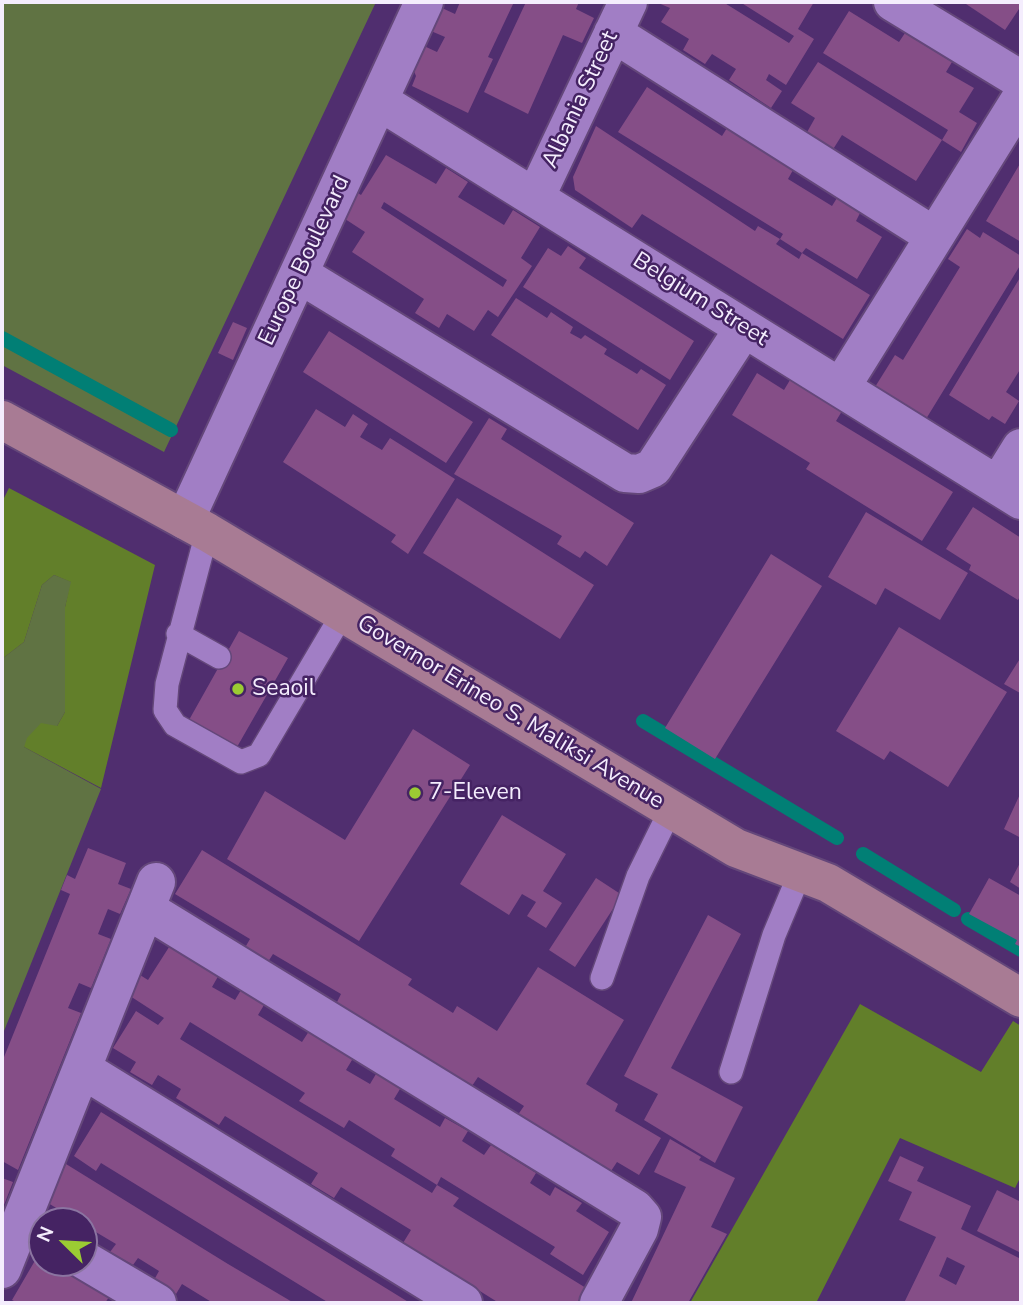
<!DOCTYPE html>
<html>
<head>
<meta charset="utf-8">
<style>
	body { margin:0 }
	#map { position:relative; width:1023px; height:1305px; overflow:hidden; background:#502e6f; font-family:"Nunito Sans",sans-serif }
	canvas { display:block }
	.frame { position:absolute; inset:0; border:4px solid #f4edfd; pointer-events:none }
	.north { position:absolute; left:28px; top:1207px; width:70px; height:70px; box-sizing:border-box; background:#452363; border:2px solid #8b74a1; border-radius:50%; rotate:294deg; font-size:19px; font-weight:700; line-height:28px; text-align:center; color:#f4edfd }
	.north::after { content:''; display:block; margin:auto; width:24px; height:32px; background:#9bcb33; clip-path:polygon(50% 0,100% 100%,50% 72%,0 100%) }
</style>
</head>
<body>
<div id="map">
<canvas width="1023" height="1305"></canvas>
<div class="frame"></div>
<div class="north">N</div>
</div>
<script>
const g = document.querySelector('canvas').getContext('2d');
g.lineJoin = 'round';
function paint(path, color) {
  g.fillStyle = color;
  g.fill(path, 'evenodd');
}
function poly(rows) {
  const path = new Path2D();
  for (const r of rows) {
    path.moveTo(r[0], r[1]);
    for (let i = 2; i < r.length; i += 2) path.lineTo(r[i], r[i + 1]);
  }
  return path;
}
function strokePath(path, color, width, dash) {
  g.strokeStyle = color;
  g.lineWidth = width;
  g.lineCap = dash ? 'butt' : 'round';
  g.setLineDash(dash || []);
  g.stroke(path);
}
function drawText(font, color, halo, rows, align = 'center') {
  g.font = font + ' "Nunito Sans",sans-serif';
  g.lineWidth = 5;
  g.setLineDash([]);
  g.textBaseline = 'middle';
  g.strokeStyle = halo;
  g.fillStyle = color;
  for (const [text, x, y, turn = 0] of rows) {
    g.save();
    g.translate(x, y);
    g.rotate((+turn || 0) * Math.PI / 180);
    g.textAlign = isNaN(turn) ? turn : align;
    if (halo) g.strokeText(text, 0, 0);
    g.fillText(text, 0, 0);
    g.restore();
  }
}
const green = poly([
	[2,2,376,2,164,452,2,365],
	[54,575,72,582,65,607,65,712,57,726,24,747,101,789,2,1036,2,659,24,642,42,585]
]);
const forest = poly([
	[9,488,155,565,101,788,24,747,27,738,41,723,57,726,65,712,65,607,71,582,54,575,42,585,24,642,2,659,2,502],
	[860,1004,981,1072,1013,1021,1021,1026,1021,1176,1015,1188,900,1138,816,1303,690,1303]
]);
const stream = poly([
	[2,338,171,430],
	[643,721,837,838],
	[863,854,954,910],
	[968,919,1021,950]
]);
const building = poly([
	[460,2,514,2,488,57,493,59,468,113,412,86,416,76,413,69,424,46,437,52,445,37,431,31,442,8,455,14],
	[526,2,579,2,576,9,594,18,582,43,563,35,528,114,484,92],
	[656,2,723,2,789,43,794,36,740,2,814,2,798,29,814,39,786,85,769,74,766,80,782,91,771,108,729,80,736,69,712,54,705,64,683,50,689,39,661,22,670,8],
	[963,2,1021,2,1021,6,1005,30],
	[849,11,899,42,905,33,952,62,946,72,974,88,959,112,977,123,961,152,942,140,948,130,823,53],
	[818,62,942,140,916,181,842,135,832,151,806,134,815,118,791,103],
	[647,87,722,136,727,128,793,170,788,179,832,206,837,198,860,213,856,221,882,237,857,279,806,248,802,253,780,239,783,234,618,132],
	[596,126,755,231,758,226,780,239,776,244,799,259,802,253,870,295,843,339,642,214,632,228,575,190,573,177],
	[386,155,436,184,446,168,468,182,458,197,504,225,513,210,540,227,521,258,532,266,498,317,488,310,474,331,447,314,439,328,415,313,424,299,352,252,365,232,342,217,358,193,361,195],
	[384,202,507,280,503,287,381,208],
	[1021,162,1021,242,986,221],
	[967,229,980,238,983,232,1021,256,1021,264,926,419,875,387,895,355,903,360,960,267,948,259],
	[568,246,586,258,579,268,694,341,670,380,523,287,548,248,561,256],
	[1021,276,1021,368,1006,392,1019,401,1005,424,992,416,989,420,949,395],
	[516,298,547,318,551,312,573,327,570,333,581,339,585,335,607,349,604,354,637,374,641,369,666,385,638,430,491,335],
	[233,322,247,328,233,360,218,353],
	[329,331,473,422,446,463,303,372],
	[757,373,784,390,790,380,842,411,836,421,953,492,922,541,806,469,810,463,732,415],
	[316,409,345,427,353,414,368,424,360,437,382,450,390,438,455,479,408,554,391,542,396,535,283,462],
	[489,418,507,429,501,439,634,523,607,566,585,551,580,558,557,544,562,536,454,474],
	[457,498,594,585,560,639,423,553],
	[973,507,1021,538,1021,594,1018,600,969,570,971,565,946,549],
	[866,512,968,573,940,620,885,588,876,605,828,577],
	[771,554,822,586,715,759,665,728],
	[899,627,1007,692,948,787,890,751,884,760,836,731],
	[239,631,288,658,237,747,189,720],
	[1021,657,1021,691,1020,693,1004,684],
	[413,729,470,765,359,941,227,859,265,791,345,840],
	[1021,792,1021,838,1004,829],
	[502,815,566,854,543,891,562,903,546,928,527,916,536,902,522,894,509,915,460,884],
	[88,848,126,863,118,884,131,889,120,914,108,909,98,934,111,939,91,988,79,983,68,1008,81,1013,18,1170,2,1161,2,1062,70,894,61,890,67,875,75,879],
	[202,850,412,979,408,985,429,998,453,1013,457,1006,497,1031,538,967,624,1020,586,1084,618,1104,615,1111,661,1138,639,1175,617,1162,607,1177,515,1119,524,1106,478,1077,470,1089,335,1006,341,994,273,954,266,965,243,951,250,939,175,894],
	[1021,861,1021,889,1010,882],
	[596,878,622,895,575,967,549,950],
	[989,878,1021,896,1021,947,1015,944,1017,940,969,914],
	[708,915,741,934,671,1068,743,1107,715,1163,644,1120,658,1094,624,1076],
	[171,944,220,973,212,987,235,1000,244,985,267,1000,258,1015,302,1042,311,1028,355,1055,346,1070,370,1084,379,1069,403,1084,394,1099,440,1127,445,1118,468,1131,462,1141,484,1155,491,1145,536,1173,530,1183,550,1196,555,1187,582,1203,576,1211,609,1232,583,1275,550,1254,555,1247,488,1206,441,1177,437,1185,459,1198,453,1206,586,1288,577,1303,499,1303,403,1243,411,1230,341,1187,334,1198,311,1184,318,1173,225,1116,219,1125,176,1098,181,1089,158,1075,152,1085,130,1072,136,1062,113,1048,136,1011,158,1025,164,1018,130,996,140,975,148,980],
	[190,1022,305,1093,299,1101,344,1128,349,1120,395,1149,391,1156,437,1185,432,1193,180,1039],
	[101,1112,262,1212,410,1303,329,1303,101,1163,96,1171,74,1156],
	[670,1139,701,1157,699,1160,735,1178,711,1227,727,1234,688,1303,631,1303,686,1187,654,1172],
	[900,1156,924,1167,917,1181,971,1206,961,1229,1021,1259,1021,1303,904,1303,936,1237,899,1220,912,1192,888,1181],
	[947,1257,965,1266,956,1285,939,1276],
	[66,1164,228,1264,294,1303,213,1303,182,1284,176,1294,154,1280,159,1271,138,1258,133,1265,110,1252,116,1244,84,1225,84,1221,78,1221,48,1203],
	[2,1178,13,1182,2,1210],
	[997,1190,1021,1202,1021,1253,977,1231],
	[40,1252,42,1263,59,1263,111,1294,105,1303,18,1303,12,1300]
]);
const service = poly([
	[207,532,167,684,165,710,175,725,241,762,259,755,343,613],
	[178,634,219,657],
	[602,978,638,876,671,809],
	[731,1072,774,935,800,873]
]);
const minor = poly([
	[893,2,1021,80],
	[613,33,934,236],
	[379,101,1021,500],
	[535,198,628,2],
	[299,274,625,473,639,474,653,468,744,328],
	[841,387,1021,98],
	[998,485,1021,448],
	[185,520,424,2],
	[146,909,635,1209,642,1217,639,1229,599,1303],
	[82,1069,463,1303],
	[84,1260,157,1303],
	[2,1269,156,882]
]);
const secondary = poly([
	[2,420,207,532,736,848,828,883,1021,998]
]);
const markers = [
	[238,689,7,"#9bcb33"],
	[415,793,7,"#9bcb33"]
];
const streetNames = [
	["Albania Street",581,100,-65],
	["Europe Boulevard",305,261,-65],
	["Belgium Street",700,300,32],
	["Governor Erineo S. Maliksi Avenue",510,713,31]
];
const poiNames = [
	["Seaoil",252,689],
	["7-Eleven",429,793]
];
paint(green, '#607343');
paint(forest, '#627f2a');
strokePath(stream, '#017f75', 14);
paint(building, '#854e87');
strokePath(service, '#64477a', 26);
strokePath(minor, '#64477a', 42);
strokePath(secondary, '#64477a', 42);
strokePath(service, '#a17ec5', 23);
strokePath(minor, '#a17ec5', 38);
strokePath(secondary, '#a87b94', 38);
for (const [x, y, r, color] of markers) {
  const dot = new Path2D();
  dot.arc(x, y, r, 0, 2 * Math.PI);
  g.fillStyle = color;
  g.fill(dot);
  strokePath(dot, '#452363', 2.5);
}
drawText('23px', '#f4edfd', '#452363', streetNames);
drawText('23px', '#f4edfd', '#452363', poiNames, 'left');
</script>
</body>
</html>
